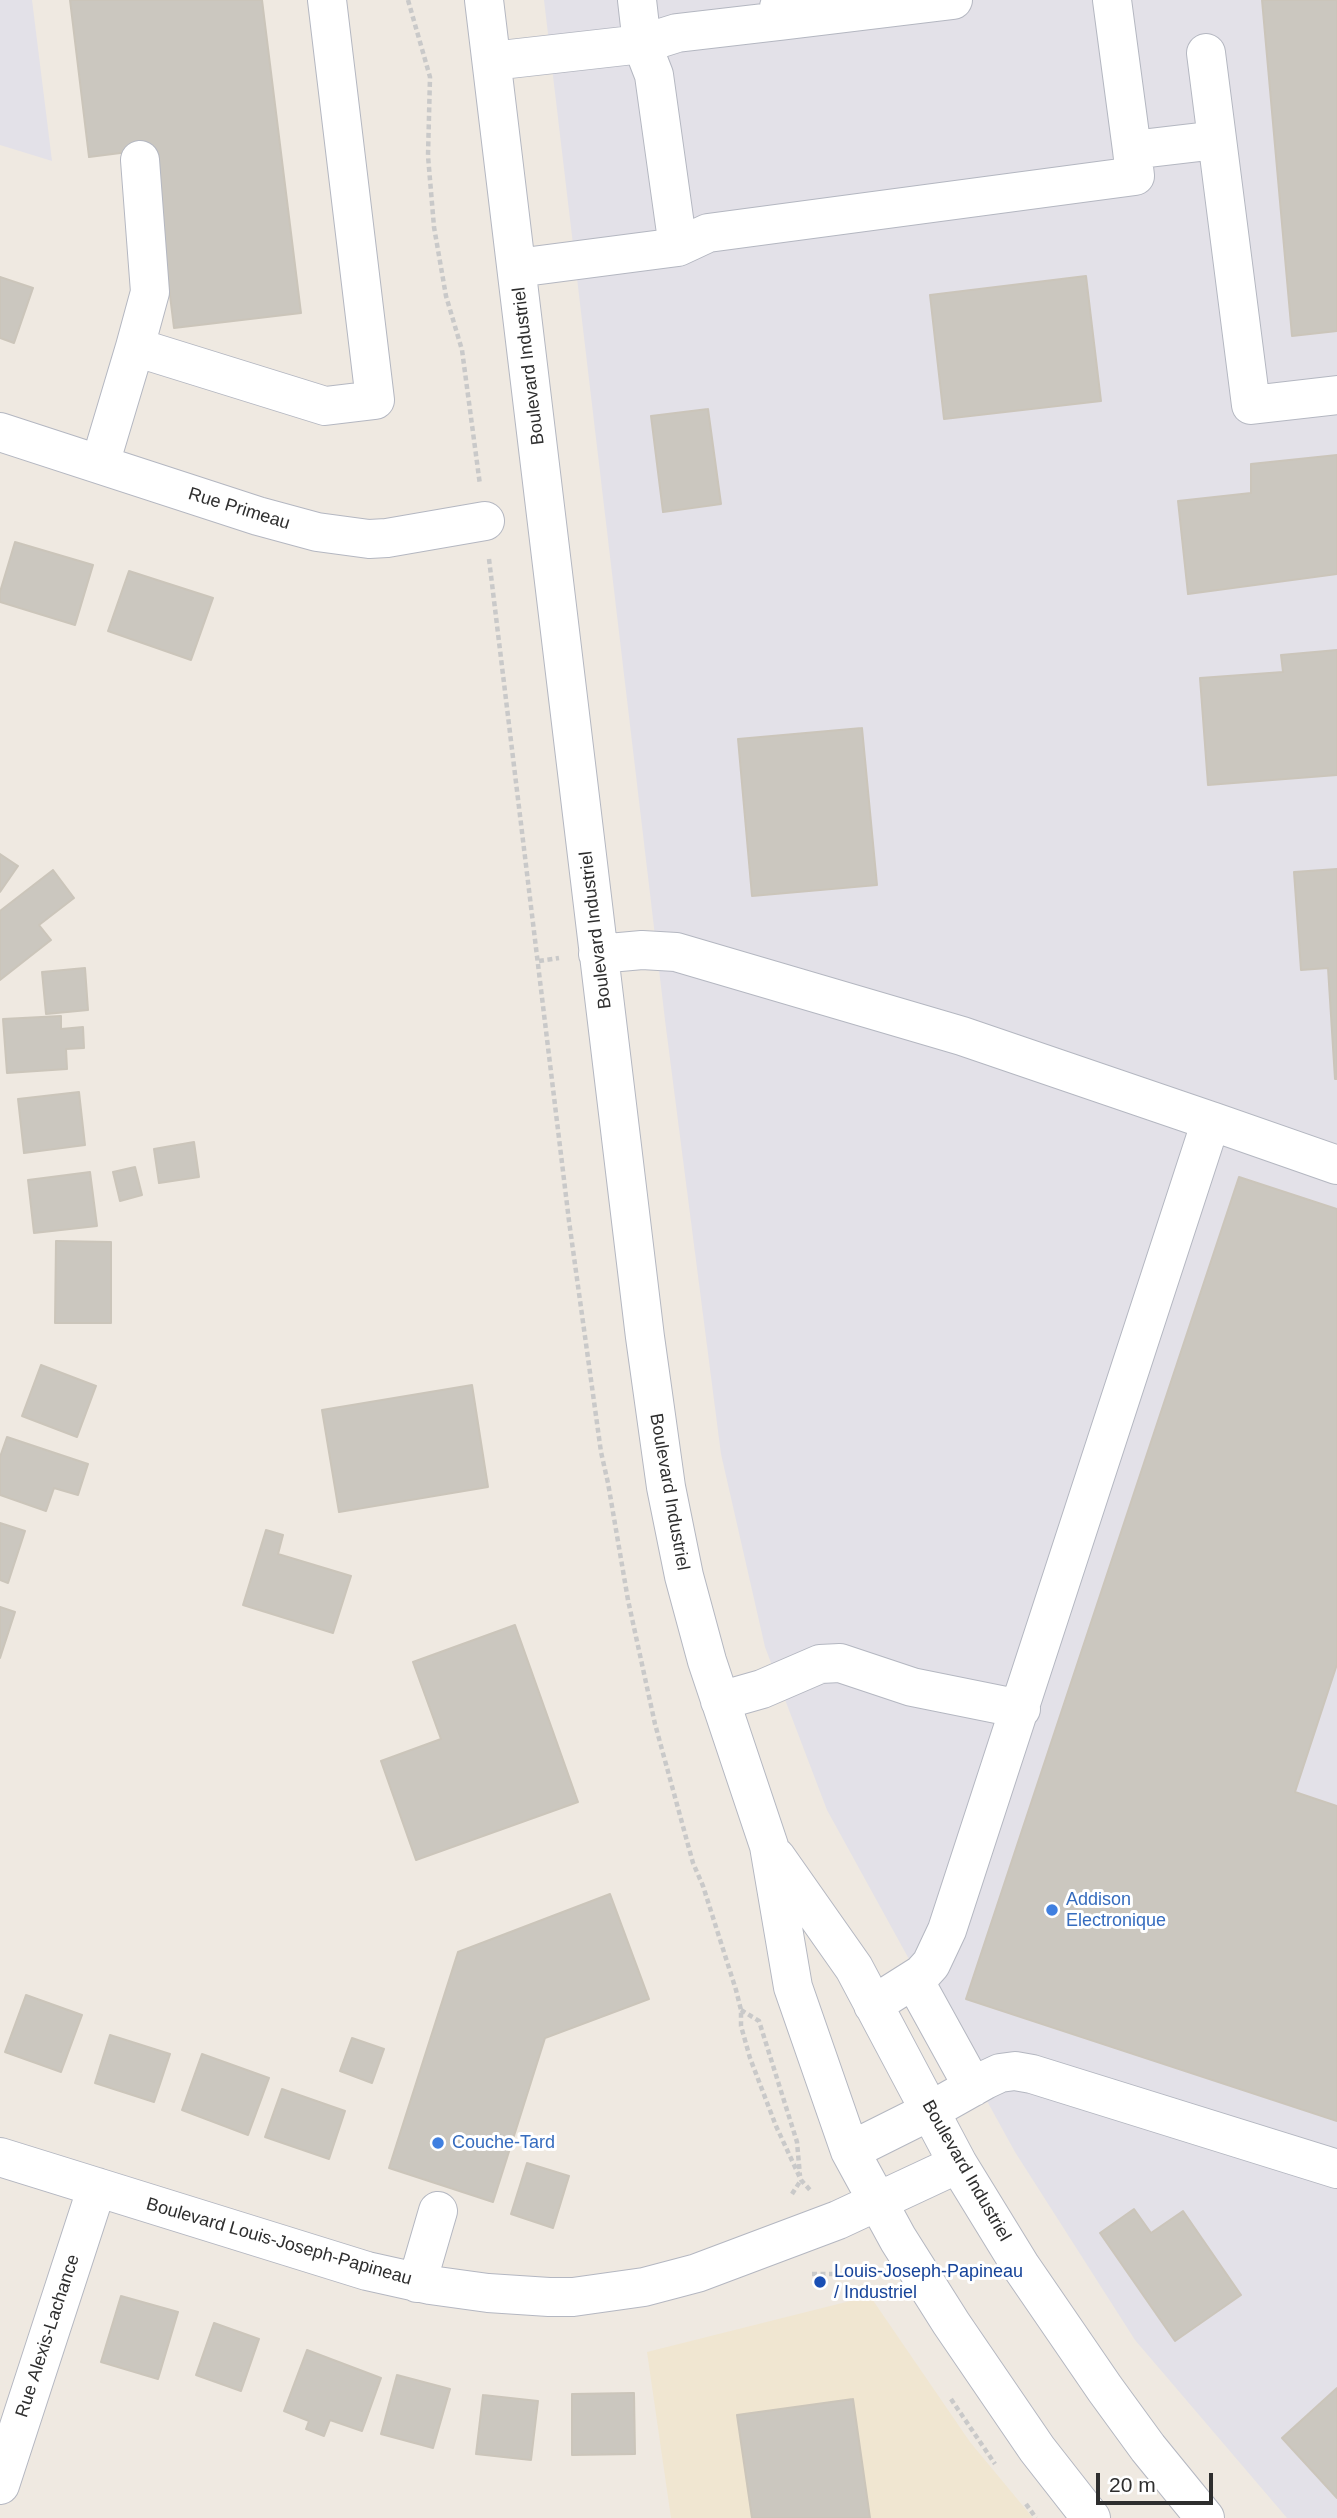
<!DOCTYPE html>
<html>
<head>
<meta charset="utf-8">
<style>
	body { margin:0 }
	#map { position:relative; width:1337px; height:2518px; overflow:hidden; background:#efe9e1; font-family:Helvetica,sans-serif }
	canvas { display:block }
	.scale { position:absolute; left:1096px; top:2473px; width:117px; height:32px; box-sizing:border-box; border:4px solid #2e2e2e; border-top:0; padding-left:9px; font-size:21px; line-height:24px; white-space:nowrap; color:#2e2e2e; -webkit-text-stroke:5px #fff; paint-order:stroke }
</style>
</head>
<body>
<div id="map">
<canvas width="1337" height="2518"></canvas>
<div class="scale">20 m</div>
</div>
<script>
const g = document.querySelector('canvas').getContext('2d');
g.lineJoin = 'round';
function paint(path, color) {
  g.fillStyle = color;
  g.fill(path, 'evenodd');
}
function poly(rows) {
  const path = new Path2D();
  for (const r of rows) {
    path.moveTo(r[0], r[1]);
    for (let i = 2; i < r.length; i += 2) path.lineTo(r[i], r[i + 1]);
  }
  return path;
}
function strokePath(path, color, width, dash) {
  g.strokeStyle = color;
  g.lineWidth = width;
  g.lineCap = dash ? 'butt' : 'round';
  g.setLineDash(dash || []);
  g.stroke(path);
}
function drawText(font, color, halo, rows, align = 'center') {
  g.font = font + ' Helvetica,sans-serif';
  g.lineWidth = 6;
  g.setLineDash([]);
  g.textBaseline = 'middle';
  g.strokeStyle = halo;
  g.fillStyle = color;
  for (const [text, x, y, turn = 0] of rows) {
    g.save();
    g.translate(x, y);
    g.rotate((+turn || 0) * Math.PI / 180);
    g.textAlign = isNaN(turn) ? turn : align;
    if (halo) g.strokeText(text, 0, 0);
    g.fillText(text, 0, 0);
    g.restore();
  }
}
const industrial = poly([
	[0,0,32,0,52,161,0,145],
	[544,0,1337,0,1337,2518,1287,2518,1135,2340,1015,2152,827,1810,765,1647,721,1454,665,1020]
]);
const education = poly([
	[870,2296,970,2442,1033,2518,671,2518,647,2352]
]);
const building = poly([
	[70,0,262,0,301,313,174,328,152,149,89,157,70,0],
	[1262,0,1337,0,1337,331,1292,336,1262,0],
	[1086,276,1101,401,944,419,930,295,1086,276],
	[0,277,33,288,14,343,0,338,0,277],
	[708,409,721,504,663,512,651,416,708,409],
	[1337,455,1337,574,1188,594,1178,501,1251,493,1251,464,1337,455],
	[15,542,93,565,75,625,0,602,0,592,15,542],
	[129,571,213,598,191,660,108,631,129,571],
	[1337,650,1337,775,1208,785,1200,678,1283,672,1281,655,1337,650],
	[862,728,877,885,752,896,738,739,862,728],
	[0,854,18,866,0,892,0,854],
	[1337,869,1337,1079,1335,1079,1328,968,1301,970,1294,872,1337,869],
	[53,870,74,898,39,925,51,940,0,980,0,911,53,870],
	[85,968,88,1010,46,1014,42,972,85,968],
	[61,1016,61,1029,83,1027,84,1048,66,1049,67,1069,7,1073,3,1019,61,1016],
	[79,1092,85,1145,24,1153,18,1099,79,1092],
	[194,1142,199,1177,159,1183,154,1149,194,1142],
	[135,1167,142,1195,120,1201,113,1172,135,1167],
	[90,1172,97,1226,34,1233,28,1180,90,1172],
	[1239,1177,1337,1209,1337,1664,1295,1792,1337,1806,1337,2121,966,1999,1239,1177],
	[56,1241,111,1242,111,1323,55,1323,56,1241],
	[41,1365,96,1386,77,1437,22,1416,41,1365],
	[472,1385,488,1487,339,1512,322,1410,472,1385],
	[7,1437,88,1464,78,1495,54,1488,46,1511,0,1495,0,1457,7,1437],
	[0,1523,25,1531,8,1583,0,1580,0,1523],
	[266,1530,283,1535,278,1554,351,1576,333,1633,243,1605,266,1530],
	[0,1607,15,1612,0,1658,0,1607],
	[515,1625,578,1802,416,1860,381,1761,441,1739,413,1662,515,1625],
	[610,1894,649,1999,545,2038,493,2202,389,2168,458,1952,610,1894],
	[26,1995,82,2015,61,2072,5,2052,26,1995],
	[110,2035,170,2054,154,2102,95,2083,110,2035],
	[352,2038,384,2049,372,2083,340,2071,352,2038],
	[202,2054,269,2078,248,2135,182,2110,202,2054],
	[282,2089,345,2111,329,2159,265,2137,282,2089],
	[527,2163,569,2176,553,2228,511,2214,527,2163],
	[1134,2209,1151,2233,1183,2211,1241,2295,1175,2341,1100,2233,1134,2209],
	[121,2296,178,2312,158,2379,101,2362,121,2296],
	[214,2323,259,2339,241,2391,196,2375,214,2323],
	[307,2350,381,2378,362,2431,330,2420,324,2436,306,2429,309,2421,284,2411,307,2350],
	[397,2375,450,2389,433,2448,381,2434,397,2375],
	[1337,2388,1337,2498,1282,2438,1337,2388],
	[634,2393,635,2454,572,2455,572,2394,634,2393],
	[483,2395,538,2401,531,2460,476,2454,483,2395],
	[853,2399,870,2518,752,2518,737,2415,853,2399]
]);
const path = poly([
	[408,0,430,77,428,156,434,227,446,296,462,350,480,485],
	[489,559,569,1221,601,1452,608,1483,628,1600,655,1724,693,1863,703,1886,736,1990,741,2010,741,2026,750,2058,776,2126,801,2180,810,2190],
	[539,961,559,958],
	[741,2010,759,2021,797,2142,800,2176],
	[792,2194,801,2180],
	[812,2274,842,2274],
	[951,2399,995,2464],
	[1026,2504,1036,2518]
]);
const minor = poly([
	[484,0,645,1337,666,1487,684,1576,707,1661,769,1846,793,1987,850,2151,898,2239,951,2323,1037,2449,1091,2518],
	[1112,0,1132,150,1217,140],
	[780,21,953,0],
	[1206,53,1251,405,1337,395],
	[492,61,642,44,637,0],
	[678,247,708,233,1135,176,1132,150],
	[517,268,678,247,654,75,642,44,677,33,780,21,779,7,784,0],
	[135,347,150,292,140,160],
	[0,432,258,516,317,532,369,539,387,538,485,521],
	[100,464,135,347,325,406,375,400,327,0],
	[598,954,642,950,676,952,962,1036,1211,1121,947,1930,931,1964,922,1974,873,2005],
	[1211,1121,1337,1165],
	[720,1701,762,1689,820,1664,840,1663,912,1687,1021,1709],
	[776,1857,854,1968,958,2164,1020,2265,1105,2389,1148,2448,1205,2518],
	[914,1980,973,2087],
	[850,2151,930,2111,985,2080,1000,2073,1015,2071,1032,2074,1337,2169],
	[0,2157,367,2271,430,2285,488,2293,549,2297,573,2297,644,2287,697,2273,838,2220,958,2164],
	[417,2283,438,2211],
	[0,2485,97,2187]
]);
const markers = [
	[1052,1910,7,"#3f7fe0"],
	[438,2143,7,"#3f7fe0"],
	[820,2282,7,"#1a4fb4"]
];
const streetNames = [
	["Boulevard Industriel",529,366,-97],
	["Rue Primeau",239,509,17],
	["Boulevard Industriel",596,930,-97],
	["Boulevard Industriel",669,1492,80],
	["Boulevard Industriel",966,2171,60],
	["Boulevard Louis-Joseph-Papineau",279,2242,16],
	["Rue Alexis-Lachance",48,2336,-72]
];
const shopNames = [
	["Addison",1066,1900],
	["Electronique",1066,1921],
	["Couche-Tard",452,2143]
];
const transitNames = [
	["Louis-Joseph-Papineau",834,2272],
	["/ Industriel",834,2293]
];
paint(industrial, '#e3e1e8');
paint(education, '#f0e6d1');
paint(building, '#cbc7bf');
strokePath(building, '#cbc5ba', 2);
strokePath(minor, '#b4b7c1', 40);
strokePath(path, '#c9c9c9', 4.5, [5, 3.5]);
strokePath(minor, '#fff', 38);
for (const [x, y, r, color] of markers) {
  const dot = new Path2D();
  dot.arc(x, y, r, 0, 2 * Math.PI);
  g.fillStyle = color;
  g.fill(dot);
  strokePath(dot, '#fff', 2.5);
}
drawText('18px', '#2e2e2e', '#fff', streetNames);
drawText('18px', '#366cbe', '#fff', shopNames, 'left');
drawText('18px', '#164399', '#fff', transitNames, 'left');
</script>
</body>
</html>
